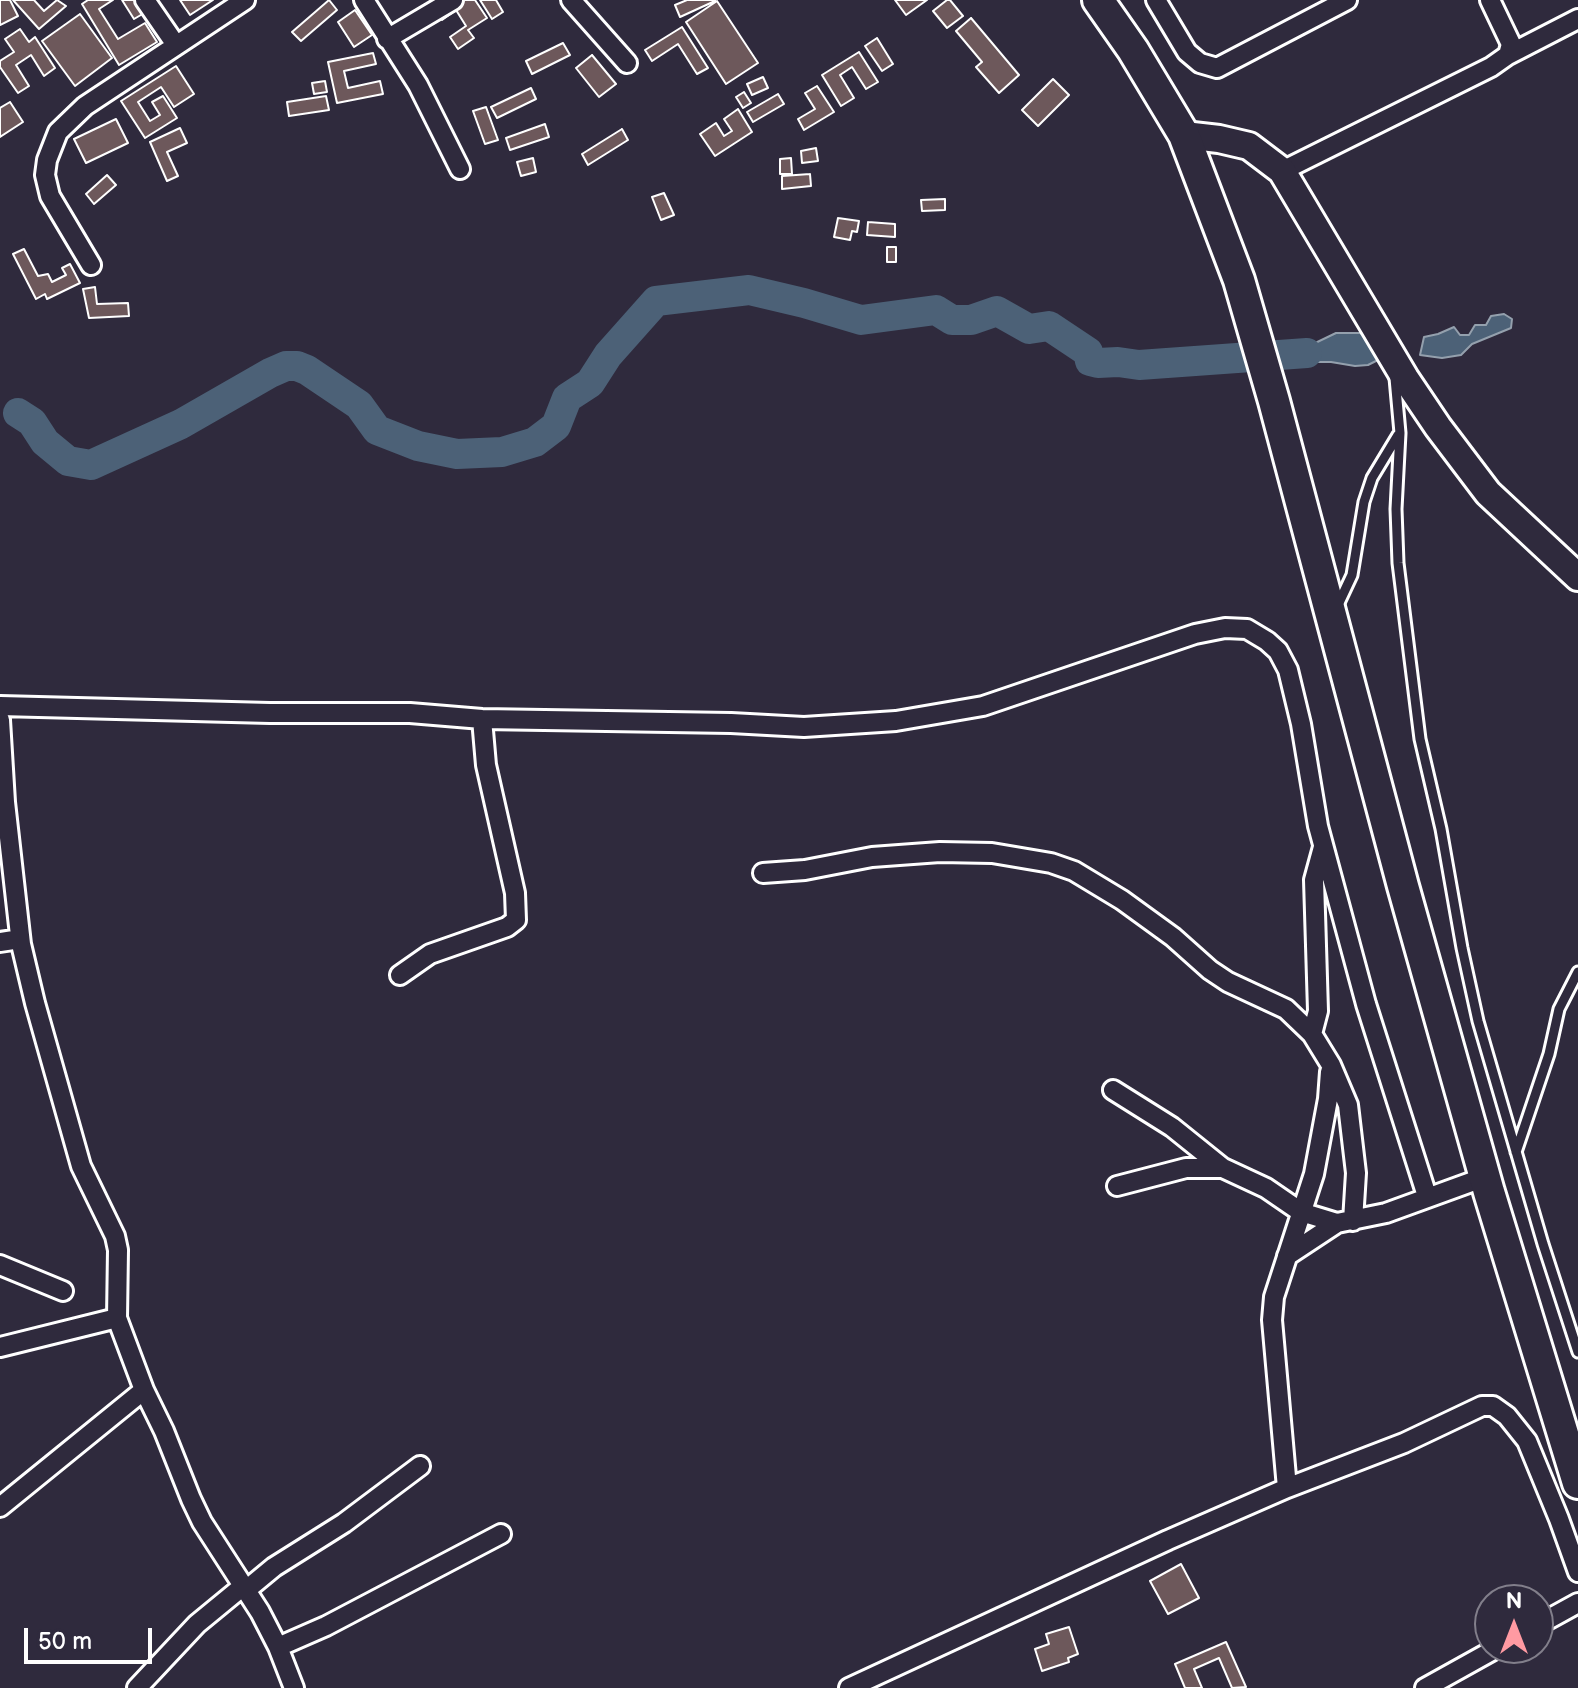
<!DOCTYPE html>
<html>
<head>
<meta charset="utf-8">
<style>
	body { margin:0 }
	#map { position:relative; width:1578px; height:1688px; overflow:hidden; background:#2f2a3d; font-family:"Balsamiq Sans",sans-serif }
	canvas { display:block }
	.north { position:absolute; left:1474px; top:1584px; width:80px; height:80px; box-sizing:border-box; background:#2f2a3d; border:2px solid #827f8b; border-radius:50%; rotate:0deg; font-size:22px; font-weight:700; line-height:32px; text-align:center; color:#fff }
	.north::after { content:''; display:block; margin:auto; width:28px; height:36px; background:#ff9aa2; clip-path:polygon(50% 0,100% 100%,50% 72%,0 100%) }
	.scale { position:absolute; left:24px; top:1628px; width:128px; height:36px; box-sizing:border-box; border:4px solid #fff; border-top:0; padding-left:10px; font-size:24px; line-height:28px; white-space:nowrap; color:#fff; -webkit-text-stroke:6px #2f2a3d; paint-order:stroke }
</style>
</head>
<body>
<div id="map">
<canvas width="1578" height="1688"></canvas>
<div class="north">N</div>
<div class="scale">50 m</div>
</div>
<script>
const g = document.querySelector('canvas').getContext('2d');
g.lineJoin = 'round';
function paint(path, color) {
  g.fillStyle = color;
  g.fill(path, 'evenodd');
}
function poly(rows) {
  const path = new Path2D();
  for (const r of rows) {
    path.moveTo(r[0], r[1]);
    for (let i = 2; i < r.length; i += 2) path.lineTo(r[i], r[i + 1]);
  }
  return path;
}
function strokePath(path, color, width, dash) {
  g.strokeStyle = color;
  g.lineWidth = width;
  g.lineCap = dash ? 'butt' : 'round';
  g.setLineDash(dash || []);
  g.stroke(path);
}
const water = poly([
	[1504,314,1512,319,1511,328,1472,344,1461,355,1442,358,1420,355,1424,337,1438,334,1454,327,1460,335,1469,335,1475,325,1486,325,1491,316,1504,314],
	[1336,333,1360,333,1372,338,1382,358,1368,365,1355,366,1331,362,1304,362,1309,346,1336,333]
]);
const river = poly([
	[18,413,32,422,45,442,68,461,91,465,181,424,270,373,286,366,297,366,307,370,359,405,377,430,418,446,457,454,502,452,535,442,556,426,567,398,590,383,608,355,656,301,749,290,804,303,861,320,936,310,952,320,971,320,997,311,1029,329,1049,326,1088,352,1090,361,1098,363,1118,362,1139,365,1307,353]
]);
const building = poly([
	[0,0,10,0,18,16,0,25,0,0],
	[13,0,34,0,44,11,57,0,66,6,39,29,13,0],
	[88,0,113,0,99,9,118,39,145,23,157,42,119,65,82,4,88,0],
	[122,0,139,0,146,12,134,19,122,0],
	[180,0,213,0,190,15,180,0],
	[329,0,337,10,301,41,292,32,329,0],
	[455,0,475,0,487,18,468,30,474,38,458,49,450,37,466,26,456,10,442,20,437,12,455,0],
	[480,0,496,0,503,12,492,19,480,0],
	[687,0,715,0,715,1,680,17,675,5,687,0],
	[895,0,927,0,906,15,895,0],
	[947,0,950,0,963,16,947,28,933,11,947,0],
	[717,1,758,63,726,84,686,22,717,1],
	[355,10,372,35,354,47,338,22,355,10],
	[80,14,112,58,75,86,42,41,80,14],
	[971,18,1019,75,999,93,976,67,982,62,956,31,971,18],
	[682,27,708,68,697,74,678,44,652,61,645,50,682,27],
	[20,29,29,42,35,37,55,68,44,76,31,55,16,65,29,86,18,93,0,67,0,61,14,52,5,39,20,29],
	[877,38,893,64,882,71,865,46,877,38],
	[563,43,570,55,532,74,526,61,563,43],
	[859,52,878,82,866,89,852,67,840,75,854,98,841,106,822,75,859,52],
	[373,53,376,64,344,71,348,88,380,81,383,94,337,103,328,62,373,53],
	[592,55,616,84,599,97,576,68,592,55],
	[176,66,194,94,174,107,161,87,138,102,150,121,160,115,152,102,163,96,177,118,145,138,121,101,176,66],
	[763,77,768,88,752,95,747,84,763,77],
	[1053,79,1069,95,1038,126,1022,110,1053,79],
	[325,81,327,92,314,94,312,83,325,81],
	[817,86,834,112,804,130,798,119,815,109,805,93,817,86],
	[531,88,536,99,497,118,491,107,531,88],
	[744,92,751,103,743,108,736,97,744,92],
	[778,94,784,104,753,122,747,112,778,94],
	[326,96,329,110,289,116,287,102,326,96],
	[10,102,23,122,0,137,0,108,10,102],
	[486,107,498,140,485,144,473,111,486,107],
	[738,109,752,132,715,156,700,134,716,123,724,136,732,131,724,119,738,109],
	[116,119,128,143,86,163,74,139,116,119],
	[545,124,549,137,510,150,506,138,545,124],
	[180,128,187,143,167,152,178,176,167,181,150,142,180,128],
	[622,129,628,140,588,165,582,154,622,129],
	[816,148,818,161,802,163,801,151,816,148],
	[533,158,536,172,521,176,517,162,533,158],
	[791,158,792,174,780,174,780,159,791,158],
	[810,174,811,186,782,189,782,176,810,174],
	[107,175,116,185,94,204,86,194,107,175],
	[664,193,674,215,661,220,652,197,664,193],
	[945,199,945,210,922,211,921,200,945,199],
	[838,218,859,221,857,232,852,231,850,240,834,237,838,218],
	[868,222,895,224,895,237,867,235,868,222],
	[887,247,896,247,896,262,887,262,887,247],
	[24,249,38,276,48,274,52,282,66,275,62,268,70,264,80,283,47,299,45,294,36,299,13,254,24,249],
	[95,287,97,304,128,303,129,316,89,318,83,289,95,287],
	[1181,1564,1199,1598,1168,1614,1150,1581,1181,1564],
	[1069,1627,1078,1654,1068,1658,1069,1662,1042,1671,1035,1649,1049,1644,1046,1634,1069,1627],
	[1226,1642,1246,1687,1232,1688,1219,1658,1194,1669,1202,1688,1185,1688,1175,1664,1226,1642]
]);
const service = poly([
	[1395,378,1400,433,1396,509,1398,563,1420,739,1441,829,1462,948,1478,1021,1543,1244,1578,1352],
	[1337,607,1352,575,1364,502,1372,478,1398,435],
	[1516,1152,1549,1054,1559,1009,1578,972]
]);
const minor = poly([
	[145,0,176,45],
	[364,0,418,85,460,169],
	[571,0,627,63],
	[1156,0,1187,52,1200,63,1217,68,1347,0],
	[387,39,453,0],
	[1508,55,1578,19],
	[1282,171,1491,67,1508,55,1511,44,1490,0],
	[91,265,50,196,45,175,47,160,58,132,85,106,245,0],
	[0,706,270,713,410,713,482,719,731,723,804,727,896,721,983,706,1195,634,1225,628,1247,629,1267,641,1278,651,1288,670,1301,724,1318,826,1366,1004,1427,1196],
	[0,720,5,802,21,944,35,1003,81,1166,115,1236,118,1250,117,1318,144,1390,164,1431,191,1499,202,1522,260,1612,278,1647,294,1688],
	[763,873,805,870,872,857,940,852,992,853,1051,863,1074,871,1122,900,1173,937,1210,970,1228,982,1286,1009,1312,1034,1331,1065,1348,1105,1356,1173,1353,1221],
	[0,942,20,939],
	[400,975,430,954,507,927,516,920,515,893,486,765,482,719],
	[1312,1034,1318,1011,1314,880,1323,847],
	[1113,1090,1172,1127,1223,1168],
	[1117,1186,1186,1168,1223,1168,1266,1188,1301,1212,1337,1223,1386,1213,1485,1177],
	[1287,1256,1337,1223],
	[0,1265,63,1291],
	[0,1347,117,1318],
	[1287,1488,1272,1320,1274,1297,1314,1174,1328,1099,1330,1072],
	[0,1507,144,1390],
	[245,1591,274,1567,344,1523,420,1466],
	[1538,1625,1578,1603],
	[278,1647,326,1626,501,1534],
	[137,1688,197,1624,242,1587],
	[849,1688,1168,1540,1287,1488,1404,1443,1482,1406,1493,1406,1507,1416,1527,1441,1559,1519,1578,1572],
	[1425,1688,1497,1648]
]);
const secondary = poly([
	[1184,135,1219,139,1249,146,1282,171,1405,378,1438,427,1488,493,1578,577]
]);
const trunk = poly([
	[1098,0,1133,50,1184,135,1239,280,1274,401,1403,886,1489,1192,1578,1483]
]);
paint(water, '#4c6177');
strokePath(water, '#94a0ad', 2);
strokePath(river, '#4c6177', 30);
paint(building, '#6d585b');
strokePath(building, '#fff', 2);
strokePath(service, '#fff', 15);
strokePath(minor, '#fff', 24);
strokePath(secondary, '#fff', 32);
strokePath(trunk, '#fff', 36);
strokePath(service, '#2f2a3d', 9);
strokePath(minor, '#2f2a3d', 18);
strokePath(secondary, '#2f2a3d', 26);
strokePath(trunk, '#2f2a3d', 30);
</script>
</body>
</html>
